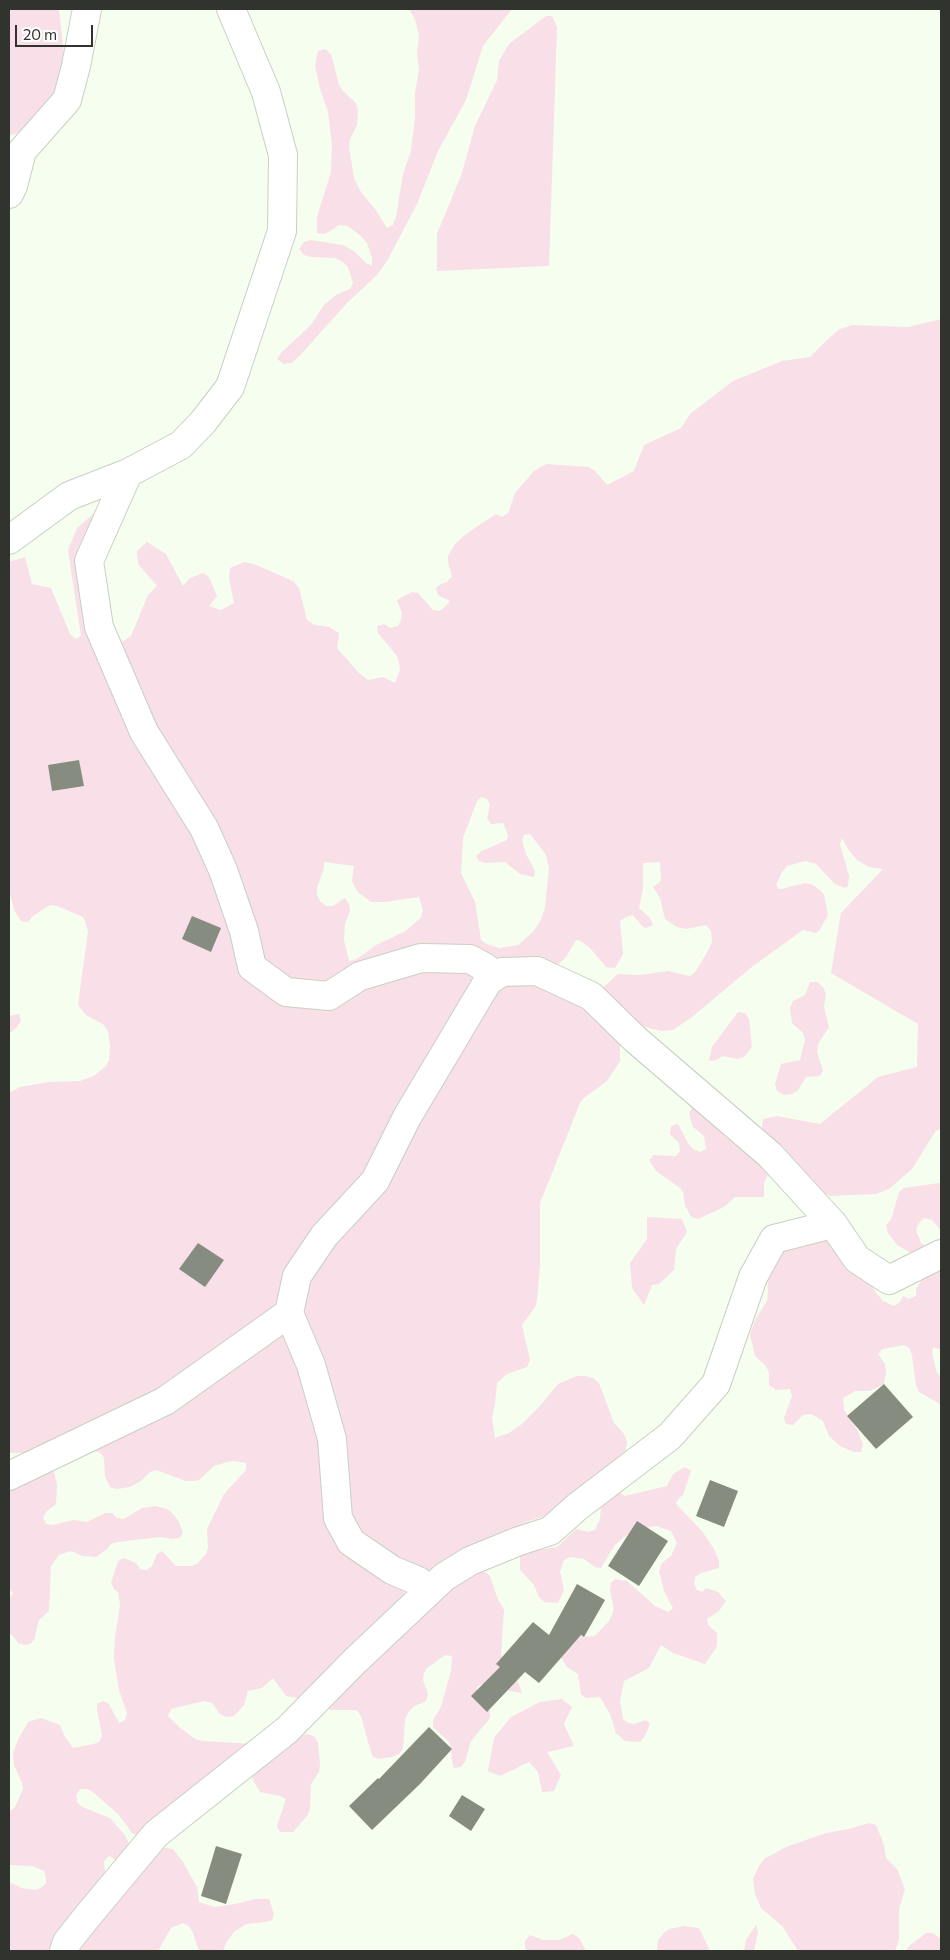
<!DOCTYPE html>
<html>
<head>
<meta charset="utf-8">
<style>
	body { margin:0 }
	#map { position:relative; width:950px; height:1960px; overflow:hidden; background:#f5feef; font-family:Commissioner,sans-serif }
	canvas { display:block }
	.frame { position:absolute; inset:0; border:10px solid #31342e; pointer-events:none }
	.scale { position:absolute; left:15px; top:25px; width:78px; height:22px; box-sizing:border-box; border:2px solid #31342e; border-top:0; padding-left:6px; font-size:15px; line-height:18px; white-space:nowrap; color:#31342e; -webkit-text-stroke:4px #fff; paint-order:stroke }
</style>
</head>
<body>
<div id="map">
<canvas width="950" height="1960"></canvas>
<div class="frame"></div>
<div class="scale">20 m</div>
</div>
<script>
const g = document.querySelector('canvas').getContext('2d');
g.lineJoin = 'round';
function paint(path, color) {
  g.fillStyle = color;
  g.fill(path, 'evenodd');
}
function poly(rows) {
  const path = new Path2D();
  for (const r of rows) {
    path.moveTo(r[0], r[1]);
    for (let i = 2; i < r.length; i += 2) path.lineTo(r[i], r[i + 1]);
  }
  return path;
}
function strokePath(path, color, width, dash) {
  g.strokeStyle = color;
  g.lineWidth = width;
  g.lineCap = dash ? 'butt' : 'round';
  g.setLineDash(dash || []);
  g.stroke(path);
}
const green = poly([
	[9,9,59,9,66,72,57,101,26,130,9,136],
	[409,9,512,9,483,46,466,100,438,151,417,204,387,261,377,275,347,303,303,352,292,363,284,364,277,359,282,352,311,325,324,305,336,295,350,289,353,283,348,267,343,262,335,258,311,257,304,255,299,249,304,242,311,240,343,245,355,252,366,263,372,266,372,258,367,243,362,237,348,226,339,225,325,234,317,233,317,217,331,172,332,145,328,112,320,89,315,66,318,51,325,49,331,54,339,85,343,91,355,102,358,110,357,125,350,139,349,147,354,178,361,192,375,209,387,228,393,225,396,217,403,174,411,151,415,118,415,93,419,70,417,53,419,36,415,19],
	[546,16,552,16,557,27,549,266,437,271,437,234,462,173,475,126,497,80,499,61,509,44],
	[941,319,941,1128,935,1132,912,1169,889,1189,876,1194,830,1196,816,1189,779,1153,762,1127,763,1119,777,1116,820,1124,878,1077,917,1067,918,1024,831,973,841,913,883,869,869,867,857,860,848,849,842,838,840,844,849,876,848,886,845,888,835,884,816,864,805,861,787,866,782,872,776,885,779,889,782,889,805,883,813,885,822,892,824,895,828,915,819,931,816,933,803,930,753,966,692,1017,673,1030,661,1031,645,1027,635,1021,599,991,618,974,640,975,668,971,690,976,696,971,709,949,712,942,711,931,706,925,686,929,677,927,665,919,660,898,653,887,659,883,661,880,660,862,644,863,643,864,643,889,639,908,650,918,653,925,646,928,643,927,633,915,626,917,620,921,623,954,615,968,606,967,590,948,579,940,576,940,566,957,555,968,515,976,558,982,618,1039,620,1045,620,1061,607,1081,584,1098,580,1103,540,1203,540,1265,537,1300,535,1307,522,1325,530,1360,527,1367,507,1374,497,1383,495,1404,492,1418,495,1438,509,1433,522,1424,539,1407,558,1384,577,1376,586,1376,593,1378,599,1383,614,1423,624,1434,627,1442,626,1450,616,1463,545,1516,524,1523,436,1573,399,1581,405,1595,433,1600,479,1573,485,1572,490,1576,497,1597,504,1610,501,1654,507,1667,517,1679,522,1693,510,1691,489,1683,482,1684,477,1687,477,1694,481,1701,490,1711,490,1718,471,1741,465,1762,461,1767,454,1768,452,1762,451,1748,449,1742,433,1727,433,1720,441,1707,451,1671,452,1656,445,1655,427,1668,424,1673,423,1680,428,1694,426,1701,413,1707,408,1713,405,1720,403,1749,399,1754,392,1757,378,1759,372,1756,361,1716,357,1710,330,1710,326,1704,286,1696,273,1678,262,1688,248,1691,244,1705,234,1716,226,1717,220,1714,212,1703,204,1701,171,1709,168,1716,178,1726,195,1739,203,1741,254,1744,294,1734,300,1736,308,1734,315,1737,318,1743,320,1764,319,1772,311,1784,310,1809,307,1816,293,1832,280,1832,277,1826,286,1799,280,1796,260,1792,253,1780,251,1766,138,1836,132,1833,119,1815,93,1792,87,1789,80,1789,76,1795,77,1802,82,1807,110,1818,124,1834,131,1847,121,1863,109,1856,104,1861,107,1890,159,1848,166,1848,173,1849,183,1862,197,1887,199,1902,214,1907,235,1904,255,1899,269,1899,274,1914,272,1920,266,1922,246,1924,234,1932,226,1943,223,1951,199,1951,193,1933,189,1926,183,1923,171,1928,158,1951,9,1951,9,1882,22,1888,35,1890,41,1888,46,1883,46,1877,44,1871,33,1866,9,1865,9,1812,15,1807,23,1789,22,1783,14,1765,13,1753,18,1740,28,1722,41,1718,60,1725,65,1737,73,1748,94,1744,100,1741,102,1735,97,1710,97,1704,103,1701,109,1704,119,1723,125,1720,127,1713,119,1690,114,1659,115,1638,120,1605,118,1592,114,1589,111,1583,118,1561,124,1558,136,1563,140,1569,147,1570,152,1566,157,1554,162,1551,176,1566,191,1566,197,1564,206,1554,208,1548,207,1529,224,1494,246,1470,246,1463,234,1461,227,1462,214,1466,199,1480,193,1481,186,1481,156,1470,150,1472,141,1481,130,1487,117,1489,110,1487,105,1476,104,1458,101,1453,95,1451,81,1457,75,1458,28,1453,9,1453,9,1093,20,1087,50,1082,80,1081,94,1076,106,1066,109,1060,110,1046,108,1031,104,1025,86,1015,78,1005,88,931,86,924,83,917,57,906,50,905,33,916,28,922,21,921,14,910,9,889,9,562,25,557,32,584,51,588,70,634,76,639,81,636,68,550,77,528,99,509,94,592,119,644,131,636,148,595,157,586,138,564,137,551,147,542,166,554,183,586,190,578,203,573,209,577,217,596,209,606,221,610,234,603,229,578,230,568,244,562,254,564,293,581,299,588,307,620,315,625,329,627,339,633,337,648,358,672,368,680,383,677,395,683,400,670,399,663,397,656,378,633,377,626,384,624,390,628,398,626,401,620,402,613,397,600,412,592,418,593,433,610,440,611,446,606,450,601,438,595,436,588,441,584,447,582,452,576,448,563,448,556,455,544,466,534,496,514,502,517,508,513,515,493,534,471,540,467,547,464,589,467,595,471,607,485,634,471,644,445,681,428,690,414,733,381,782,361,810,357,829,338,840,329,853,325,908,327],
	[481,797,487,799,490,805,487,818,491,824,503,823,508,835,507,840,482,851,476,856,479,861,485,863,505,862,520,874,534,877,535,871,526,854,522,841,524,835,530,834,546,855,549,868,545,907,541,920,533,932,518,945,499,948,487,944,481,940,475,902,461,873,463,838,477,801],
	[324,862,354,866,352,880,354,886,358,892,371,902,385,902,419,897,423,910,421,918,404,932,376,945,357,959,349,961,344,940,345,924,350,911,349,904,345,898,333,906,326,906,320,901,317,895,317,888,324,868],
	[810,982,817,982,823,987,826,994,824,1007,829,1027,818,1044,817,1052,823,1071,820,1076,806,1077,798,1090,792,1094,784,1095,777,1091,775,1084,781,1064,800,1060,805,1040,803,1033,792,1023,790,1008,793,1001,805,995],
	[738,1012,745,1013,749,1019,752,1047,744,1057,737,1059,723,1056,716,1060,709,1061,712,1047],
	[19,1014,21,1021,16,1028,9,1034,9,1016],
	[692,1107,707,1108,721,1123,724,1136,736,1145,758,1144,770,1170,764,1183,764,1197,735,1197,724,1207,698,1219,691,1217,685,1205,683,1192,679,1187,656,1171,649,1160,654,1155,676,1156,680,1151,679,1143,670,1134,671,1126,678,1124,688,1143,693,1149,700,1152,706,1149,704,1136,693,1127,689,1114],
	[939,1183,941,1183,941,1230,932,1220,924,1218,919,1223,916,1230,921,1243,933,1250,941,1262,941,1350,933,1347,932,1354,937,1373,941,1378,941,1408,940,1404,919,1392,916,1385,912,1356,910,1349,904,1345,883,1349,878,1354,885,1364,886,1371,884,1384,870,1391,855,1391,843,1398,844,1410,858,1431,863,1445,861,1452,854,1452,840,1446,829,1436,823,1421,811,1414,803,1415,793,1425,786,1424,784,1418,792,1396,790,1389,776,1390,769,1385,769,1372,765,1365,755,1356,750,1334,755,1320,767,1301,768,1293,767,1273,778,1245,818,1232,868,1277,874,1290,883,1301,894,1306,900,1302,903,1296,909,1299,916,1296,916,1289,923,1278,916,1256,897,1245,888,1233,886,1225,891,1220,899,1192,904,1188],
	[647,1217,682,1219,687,1232,676,1249,674,1270,659,1284,652,1285,644,1305,632,1288,630,1263,647,1239],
	[685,1467,691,1471,683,1495,678,1499,676,1504,702,1531,714,1549,719,1561,719,1568,701,1573,695,1577,694,1584,697,1590,702,1592,706,1588,718,1592,726,1601,719,1611,707,1619,708,1625,717,1633,717,1646,705,1664,673,1653,661,1645,649,1668,624,1681,620,1701,623,1719,628,1723,634,1724,646,1720,650,1724,645,1736,640,1742,625,1741,616,1733,610,1714,600,1697,586,1698,581,1694,578,1674,567,1667,549,1638,595,1636,609,1621,612,1615,614,1609,610,1590,611,1583,615,1579,627,1581,655,1606,668,1612,673,1608,664,1591,659,1571,662,1563,671,1556,677,1543,671,1531,656,1526,637,1530,625,1536,614,1546,601,1568,595,1567,584,1559,570,1557,564,1560,560,1571,564,1590,558,1603,544,1602,539,1597,534,1585,520,1570,520,1555,526,1552,557,1547,576,1529,588,1532,595,1530,600,1519,602,1493,614,1489,625,1496,667,1486,673,1474],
	[47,1469,54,1472,57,1485,56,1504,46,1512,43,1517,46,1524,53,1525,73,1520,87,1522,105,1513,112,1513,117,1518,124,1519,142,1508,156,1506,169,1510,178,1520,183,1532,180,1538,172,1539,161,1537,117,1542,111,1544,107,1549,96,1557,83,1556,71,1551,59,1555,51,1566,49,1611,39,1620,34,1640,30,1644,24,1645,18,1643,14,1637,9,1633,9,1599,13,1593,9,1589,9,1492,26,1470],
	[562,1699,572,1707,564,1724,574,1746,547,1752,561,1775,554,1791,542,1792,538,1772,529,1762,500,1776,488,1771,494,1738,511,1717,540,1702],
	[869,1823,876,1825,884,1845,886,1858,897,1869,905,1889,899,1909,899,1939,895,1951,798,1951,783,1927,761,1908,755,1894,753,1879,759,1866,764,1859,786,1847,826,1833,849,1829],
	[756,1925,758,1932,754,1951,744,1951,746,1940],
	[684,1926,699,1928,710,1951,657,1951,658,1940,663,1934,669,1929],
	[926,1933,933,1933,941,1939,941,1951,906,1951,909,1946],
	[573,1934,579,1938,586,1951,527,1951,525,1948,525,1941,530,1935,543,1940,559,1940]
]);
const building = poly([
	[79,760,84,786,52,791,48,765],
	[192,916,221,928,211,952,182,939],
	[198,1243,224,1260,205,1287,179,1269],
	[884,1384,913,1417,876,1449,847,1416],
	[710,1480,738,1491,724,1527,696,1516],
	[637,1521,668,1541,639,1586,608,1566],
	[577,1584,605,1600,584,1637,581,1635,539,1683,525,1672,487,1712,471,1696,500,1667,496,1664,533,1622,549,1635],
	[429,1727,452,1749,420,1784,372,1830,349,1806,378,1778,379,1779],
	[462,1795,485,1809,471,1831,449,1816],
	[216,1846,242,1854,226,1904,201,1896]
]);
const minor = poly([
	[9,194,13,186,22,151,67,100,76,66,87,9],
	[9,540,69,496,128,473,181,445,203,422,230,387,282,231,283,155,266,92,231,9],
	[488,981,502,972,537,971,591,996,635,1039,770,1155,833,1224,857,1259,889,1280,941,1254],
	[289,1313,311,1365,332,1439,338,1518,351,1542,392,1570,418,1581,430,1589],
	[9,1476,165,1401,289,1313,297,1276,324,1236,375,1181,407,1117,488,981,486,968,470,959,421,958,360,976,329,996,286,992,252,967,244,931,223,870,204,828,144,732,99,627,89,561,128,473],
	[64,1951,67,1942,86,1918,156,1834,287,1730,355,1661,444,1577,470,1561,519,1541,550,1531,577,1507,670,1436,716,1384,753,1277,774,1239,833,1224]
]);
paint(green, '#f9dfe8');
paint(building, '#868d80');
strokePath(minor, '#c8d0c2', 30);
strokePath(minor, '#fff', 28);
</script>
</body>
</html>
